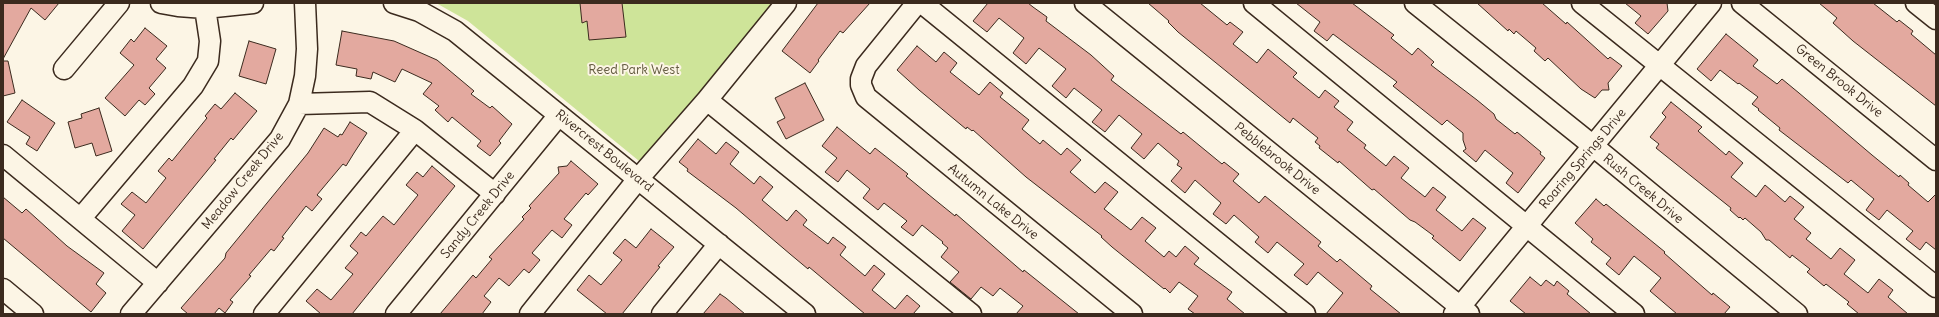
<!DOCTYPE html>
<html>
<head>
<meta charset="utf-8">
<style>
	body { margin:0 }
	#map { position:relative; width:1939px; height:317px; overflow:hidden; background:#fcf5e5; font-family:Delius,sans-serif }
	canvas { display:block }
	.frame { position:absolute; inset:0; border:4px solid #3b2a1e; pointer-events:none }
</style>
</head>
<body>
<div id="map">
<canvas width="1939" height="317"></canvas>
<div class="frame"></div>
</div>
<script>
const g = document.querySelector('canvas').getContext('2d');
g.lineJoin = 'round';
function paint(path, color) {
  g.fillStyle = color;
  g.fill(path, 'evenodd');
}
function poly(rows) {
  const path = new Path2D();
  for (const r of rows) {
    path.moveTo(r[0], r[1]);
    for (let i = 2; i < r.length; i += 2) path.lineTo(r[i], r[i + 1]);
  }
  return path;
}
function strokePath(path, color, width, dash) {
  g.strokeStyle = color;
  g.lineWidth = width;
  g.lineCap = dash ? 'butt' : 'round';
  g.setLineDash(dash || []);
  g.stroke(path);
}
function drawText(font, color, halo, rows, align = 'center') {
  g.font = font + ' Delius,sans-serif';
  g.lineWidth = 4;
  g.setLineDash([]);
  g.textBaseline = 'middle';
  g.strokeStyle = halo;
  g.fillStyle = color;
  for (const [text, x, y, turn = 0] of rows) {
    g.save();
    g.translate(x, y);
    g.rotate((+turn || 0) * Math.PI / 180);
    g.textAlign = isNaN(turn) ? turn : align;
    if (halo) g.strokeText(text, 0, 0);
    g.fillText(text, 0, 0);
    g.restore();
  }
}
const green = poly([
	[436,3,777,3,644,165,468,21]
]);
const building = poly([
	[3,3,59,3,45,20,31,8,3,59,3,3],
	[580,3,622,3,626,37,589,40,587,21,582,23,580,3],
	[818,3,870,3,843,33,840,31,818,60,819,61,810,73,782,51,818,3],
	[988,3,1028,3,1033,7,1047,17,1046,21,1091,55,1114,76,1111,80,1181,134,1183,132,1222,164,1224,162,1239,174,1233,181,1259,203,1265,196,1321,242,1318,246,1337,262,1340,259,1372,286,1370,289,1401,314,1326,314,1343,293,1318,272,1307,285,1294,275,1304,264,1277,242,1268,253,1255,242,1259,237,1234,215,1226,224,1213,214,1221,203,1195,180,1185,193,1171,181,1182,168,1177,165,1179,161,1158,143,1144,159,1131,148,1142,134,1119,115,1105,132,1092,122,1102,110,1074,88,1066,98,1052,86,1066,69,1039,48,1026,64,1013,53,1024,38,999,18,987,32,973,21,988,3],
	[1148,3,1200,3,1227,25,1230,22,1243,32,1233,44,1257,63,1268,49,1297,73,1293,77,1319,98,1325,90,1339,101,1334,107,1353,122,1347,130,1366,145,1364,148,1386,166,1394,156,1409,168,1401,178,1425,197,1433,187,1446,197,1436,210,1462,231,1473,218,1486,228,1460,261,1432,238,1434,236,1415,222,1410,220,1374,189,1372,190,1339,161,1338,163,1319,148,1320,146,1315,142,1318,138,1293,118,1290,123,1178,32,1168,22,1169,21,1148,3],
	[1296,3,1352,3,1394,35,1391,38,1412,55,1418,48,1434,62,1431,65,1477,100,1494,114,1496,119,1515,134,1517,132,1541,152,1540,154,1545,158,1518,193,1506,183,1513,173,1485,150,1476,162,1463,151,1466,149,1463,140,1463,133,1447,120,1442,125,1393,86,1397,82,1333,34,1327,41,1314,31,1320,22,1296,3],
	[1477,3,1542,3,1566,24,1567,22,1608,59,1610,57,1622,66,1608,83,1609,90,1602,90,1595,98,1581,89,1548,58,1545,61,1534,51,1536,48,1516,31,1514,34,1509,29,1508,31,1477,3],
	[1625,3,1667,3,1668,11,1648,34,1635,23,1641,16,1625,3],
	[1819,3,1873,3,1897,22,1899,20,1913,31,1911,34,1936,55,1936,106,1853,41,1833,23,1837,18,1819,3],
	[145,28,167,46,156,59,166,68,149,88,155,94,145,105,139,100,125,116,105,98,134,65,120,53,131,39,134,42,145,28],
	[342,31,394,41,437,60,474,91,471,94,490,108,492,106,512,124,499,141,501,143,490,156,477,146,481,141,452,117,448,122,435,110,439,106,423,94,432,83,402,69,395,82,373,72,371,79,356,76,357,69,336,65,342,31],
	[1726,34,1758,60,1753,66,1777,84,1782,79,1799,93,1872,155,1899,177,1900,175,1909,183,1908,185,1928,202,1936,194,1936,250,1926,242,1920,250,1906,239,1913,231,1887,210,1879,220,1866,210,1874,199,1851,180,1848,183,1779,130,1780,128,1758,110,1759,109,1752,104,1758,97,1739,83,1738,84,1720,70,1711,81,1697,69,1726,34],
	[249,41,276,49,266,84,239,76,249,41],
	[917,46,936,62,944,52,957,63,950,72,979,95,990,82,1003,93,1000,97,1029,120,1022,129,1040,144,1043,140,1061,155,1067,148,1081,160,1070,172,1095,193,1105,182,1118,192,1104,209,1131,230,1142,217,1156,228,1145,241,1164,257,1169,251,1176,257,1185,246,1199,258,1194,264,1232,292,1227,299,1245,314,1195,314,1188,309,1198,296,1179,282,1170,293,1165,288,1164,289,1112,247,1101,237,1102,236,1026,177,973,130,972,131,967,127,966,129,919,90,897,70,917,46],
	[3,61,8,61,15,93,3,96,3,61],
	[805,83,824,120,786,139,777,122,785,118,775,98,805,83],
	[235,93,257,111,233,140,231,138,214,159,216,160,143,249,122,231,135,215,121,204,132,192,146,203,166,178,158,171,169,158,172,161,207,118,205,116,215,104,221,109,235,93],
	[22,100,55,123,37,151,26,144,30,137,7,122,22,100],
	[1671,102,1702,127,1698,131,1726,155,1729,151,1743,163,1731,177,1756,197,1765,185,1785,202,1790,196,1804,207,1794,219,1811,233,1806,239,1831,259,1840,248,1855,260,1844,274,1868,293,1879,279,1893,290,1888,297,1908,314,1859,314,1847,304,1849,302,1826,284,1824,286,1807,272,1810,269,1792,255,1790,258,1769,240,1766,240,1761,232,1745,218,1743,220,1740,217,1739,218,1730,210,1731,208,1656,148,1659,144,1650,137,1666,117,1662,113,1671,102],
	[99,108,112,151,96,156,92,143,75,148,68,122,82,118,81,114,99,108],
	[350,122,367,133,354,153,346,166,343,164,317,195,322,199,312,211,306,206,282,237,284,238,274,251,271,249,249,275,251,276,230,300,233,302,225,313,219,308,214,314,188,314,181,308,225,258,226,253,308,153,324,128,338,137,340,134,342,135,350,122],
	[837,127,870,154,875,148,908,174,906,176,934,199,955,216,956,214,1023,272,1024,270,1079,314,1016,314,1023,306,1000,288,993,296,981,287,971,299,950,282,959,272,941,257,948,248,942,243,943,242,922,225,913,236,901,227,907,221,884,203,878,210,863,198,870,189,847,170,838,182,825,172,837,158,822,146,837,127],
	[698,139,716,154,726,142,739,152,730,164,754,184,760,176,773,187,762,200,787,221,796,210,807,220,803,225,828,244,833,237,846,247,840,255,865,276,874,265,885,274,872,290,895,309,907,295,920,306,913,314,865,314,809,267,808,269,790,254,736,208,687,171,688,169,679,162,698,139],
	[571,161,598,184,588,195,586,193,564,219,572,225,562,238,552,230,532,253,540,260,529,273,524,269,509,286,499,278,484,296,491,302,482,314,440,314,473,275,476,278,492,259,489,257,524,219,522,217,531,208,529,206,559,173,558,167,567,166,571,161],
	[432,166,455,186,352,314,321,314,306,301,317,289,331,300,353,274,345,268,358,253,350,246,361,232,366,236,383,216,394,225,418,195,406,185,417,172,423,177,432,166],
	[3,197,22,213,26,209,67,246,104,273,96,284,106,293,91,312,3,238,3,197],
	[1596,199,1604,206,1606,204,1665,252,1664,253,1712,295,1713,293,1730,307,1724,314,1677,314,1650,291,1661,278,1634,256,1619,275,1606,264,1611,258,1591,242,1593,239,1575,223,1596,199],
	[651,229,674,247,658,266,660,267,622,314,607,314,577,290,589,275,601,285,622,260,613,253,625,239,636,248,651,229],
	[1530,277,1541,286,1546,280,1554,286,1557,281,1569,291,1567,294,1591,314,1526,314,1510,301,1530,277],
	[720,294,726,298,745,314,703,314,720,294]
]);
const minor = poly([
	[161,3,178,6,205,8,253,3],
	[394,3,419,11,455,31,805,314],
	[917,3,866,66,861,79,861,85,866,97,1132,314],
	[922,3,1305,314],
	[1085,3,1469,314],
	[1254,3,1634,314],
	[1415,3,1581,136,1797,314],
	[1582,3,1936,287],
	[1742,3,1936,160],
	[1916,3,1936,19],
	[64,69,119,3],
	[707,100,971,314],
	[299,104,370,102,415,130],
	[3,155,158,283],
	[81,218,193,86,208,61,210,41,205,8],
	[3,289,33,314],
	[131,314,280,139,299,104,305,76,307,49,305,3],
	[264,314,415,130,495,194],
	[396,314,559,115],
	[530,314,638,179,707,100,786,3],
	[662,314,719,244],
	[1454,314,1711,3]
]);
const parkNames = [
	["Reed Park West",634,70]
];
const streetNames = [
	["Green Brook Drive",1839,81,39],
	["Rivercrest Boulevard",604,151,39],
	["Pebblebrook Drive",1277,159,39],
	["Roaring Springs Drive",1583,159,-50],
	["Meadow Creek Drive",243,181,-51],
	["Rush Creek Drive",1643,189,40],
	["Autumn Lake Drive",993,202,39],
	["Sandy Creek Drive",478,215,-51]
];
paint(green, '#cee499');
paint(building, '#e3a99f');
strokePath(building, '#3b2a1e', 1);
strokePath(minor, '#3b2a1e', 23);
strokePath(minor, '#fcf5e5', 20);
drawText('13px', '#60583d', '#fcf5e5', parkNames);
drawText('13px', '#3b2a1e', '#fcf5e5', streetNames);
</script>
</body>
</html>
